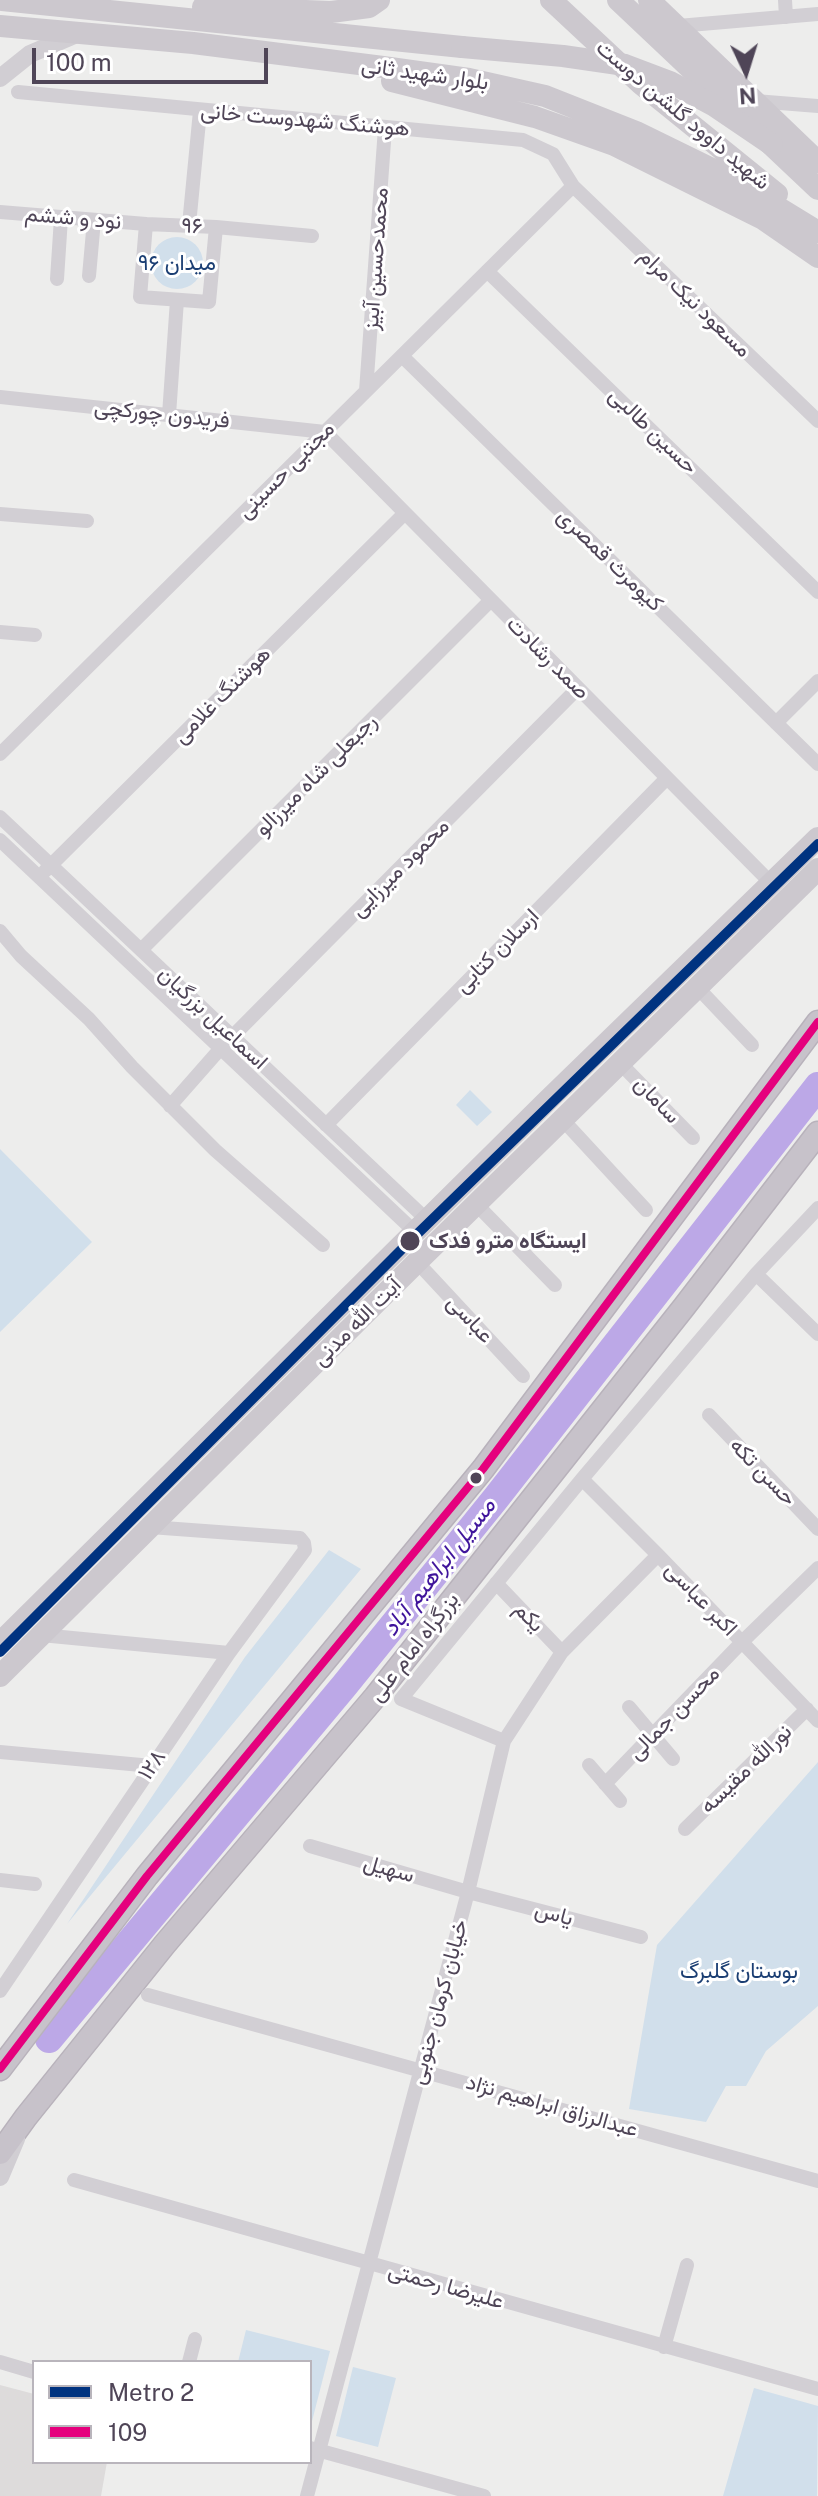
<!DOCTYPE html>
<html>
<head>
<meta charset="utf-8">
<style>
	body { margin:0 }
	#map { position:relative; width:818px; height:2496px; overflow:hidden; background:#ededec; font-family:"Public Sans",sans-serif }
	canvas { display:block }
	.legend { position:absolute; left:32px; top:2360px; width:280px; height:104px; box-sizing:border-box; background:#fff; border:2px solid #b9b5bc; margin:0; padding:10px 14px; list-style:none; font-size:24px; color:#4f4557 }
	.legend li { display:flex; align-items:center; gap:16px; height:40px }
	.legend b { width:40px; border:2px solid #b9b5bc }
	.north { position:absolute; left:706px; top:32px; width:80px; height:80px; -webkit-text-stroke:6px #fff; paint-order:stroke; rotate:176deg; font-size:22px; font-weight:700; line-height:32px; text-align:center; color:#4f4557 }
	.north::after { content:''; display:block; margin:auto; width:28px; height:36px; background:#4f4557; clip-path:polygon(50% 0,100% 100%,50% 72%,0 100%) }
	.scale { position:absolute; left:32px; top:48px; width:236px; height:36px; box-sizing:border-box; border:4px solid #4f4557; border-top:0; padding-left:10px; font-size:24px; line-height:28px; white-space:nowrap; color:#4f4557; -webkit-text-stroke:6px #fff; paint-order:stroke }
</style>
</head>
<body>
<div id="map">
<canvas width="818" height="2496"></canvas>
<ul class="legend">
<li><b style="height:10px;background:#003380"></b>Metro 2</li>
<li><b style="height:10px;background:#e5007d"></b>109</li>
</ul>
<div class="north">N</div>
<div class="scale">100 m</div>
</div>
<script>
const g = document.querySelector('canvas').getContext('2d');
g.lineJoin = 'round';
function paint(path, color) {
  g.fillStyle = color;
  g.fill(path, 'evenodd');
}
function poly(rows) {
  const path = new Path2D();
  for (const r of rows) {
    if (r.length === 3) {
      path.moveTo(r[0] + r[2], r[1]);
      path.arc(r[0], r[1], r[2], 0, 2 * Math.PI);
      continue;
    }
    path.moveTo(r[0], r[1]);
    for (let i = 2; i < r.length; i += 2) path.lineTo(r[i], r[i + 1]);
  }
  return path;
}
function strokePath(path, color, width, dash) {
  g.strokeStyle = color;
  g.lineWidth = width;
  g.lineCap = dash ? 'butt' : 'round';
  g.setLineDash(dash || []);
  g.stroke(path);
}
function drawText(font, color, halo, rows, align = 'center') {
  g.font = font + ' "Public Sans",Vazirmatn,sans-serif';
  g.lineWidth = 6;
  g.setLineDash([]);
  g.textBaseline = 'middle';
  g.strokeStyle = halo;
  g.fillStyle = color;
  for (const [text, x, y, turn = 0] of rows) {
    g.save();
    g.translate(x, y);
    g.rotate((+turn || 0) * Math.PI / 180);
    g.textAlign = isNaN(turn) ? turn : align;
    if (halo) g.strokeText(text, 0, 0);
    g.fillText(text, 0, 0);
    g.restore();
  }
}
const education = poly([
	[0,2385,34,2394,34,2462,107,2462,101,2496,0,2496]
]);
const green = poly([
	[177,263,26],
	[470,1090,492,1112,477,1126,456,1105],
	[0,1149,92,1242,0,1332],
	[329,1550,361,1569,67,1924,245,1657],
	[818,1762,818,2006,766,2051,746,2086,726,2086,706,2122,629,2109,657,1945],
	[246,2330,330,2351,310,2429,310,2362,238,2362],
	[353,2367,396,2378,378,2447,336,2436],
	[754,2388,818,2406,817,2496,723,2496]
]);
const river = poly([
	[49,2039,344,1686,496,1498,818,1086]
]);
const minor = poly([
	[785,0,786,17],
	[678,26,818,14],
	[18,92,523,140,553,154,573,186,818,421],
	[755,101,818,106],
	[0,212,146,224],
	[146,224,216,227,209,302,140,297,146,224],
	[189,225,200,111],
	[216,227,312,236],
	[487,271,818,592],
	[89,276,94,220],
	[57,279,61,218],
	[402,356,818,764],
	[366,391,385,128],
	[0,397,325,432,772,884],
	[169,415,177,300],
	[0,514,87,521],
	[0,632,35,635],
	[776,723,818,681],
	[0,754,573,186],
	[0,817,426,1219],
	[0,840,414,1231],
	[45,871,405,513],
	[0,931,21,956,89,1019,132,1067,215,1150,323,1245],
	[141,950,491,600],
	[697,987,752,1045],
	[620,1063,693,1138],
	[170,1106,221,1048,578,688],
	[562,1119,646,1210],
	[326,1125,667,778],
	[476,1204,555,1285],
	[818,1208,756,1274,818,1334],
	[417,1262,523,1376],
	[709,1415,818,1529],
	[582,1479,658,1555,818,1721],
	[496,1583,562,1652],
	[41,1635,229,1653],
	[629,1707,673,1759],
	[504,1741,401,1699,582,1479,756,1274],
	[0,1752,152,1766],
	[589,1765,620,1801],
	[605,1784,742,1642,818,1568],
	[685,1829,807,1709],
	[310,1846,468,1892,641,1937],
	[0,1880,35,1884],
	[0,1991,229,1653,305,1550,304,1543,300,1538,150,1527],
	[148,1995,818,2181],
	[74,2180,818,2389],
	[664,2347,687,2265],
	[0,2362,34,2372],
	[189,2362,195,2339],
	[310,2448,484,2496],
	[307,2496,468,1892,504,1741,562,1652,658,1555]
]);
const secondary = poly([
	[0,78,30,54,79,33],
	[0,2177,16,2139]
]);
const primary = poly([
	[2,0,462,47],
	[551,0,641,84,777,194],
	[618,0,818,189],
	[649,0,818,162],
	[203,7,331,12,369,7,379,0],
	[0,26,193,43,383,67,469,79,545,96,636,132,728,177,818,232],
	[392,81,535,117,614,145,763,219,818,257],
	[0,1643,546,1102,818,838],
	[0,1676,417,1262,818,869]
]);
const trunk = poly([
	[0,2069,147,1876,483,1469,818,1022],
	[0,2153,26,2117,165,1944,375,1697,684,1307,818,1133]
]);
const primaryBridge = poly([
	[462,47,563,56,625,65,670,82,713,105,772,145]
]);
const bus1 = poly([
	[0,2069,147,1876,483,1469,818,1022]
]);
const metro1 = poly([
	[0,1652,410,1241,818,844]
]);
const markers = [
	[410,1241,11,"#4f4557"],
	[476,1478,7,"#4f4557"]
];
const streetNames = [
	["بلوار شهید ثانی",425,74,8],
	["شهید داوود گلشن دوست",683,115,40],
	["هوشنگ شهدوست خانی",305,120,5],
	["نود و ششم",73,218,5],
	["۹۶",192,226,3],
	["محمدحسین آبیز",376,259,-86],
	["مسعود نیک مرام",695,303,44],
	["فریدون چورکچی",162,414,6],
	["حسین طالبی",653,431,44],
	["مجتبی حسینی",286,470,-45],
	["کیومرث قمصری",610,560,44],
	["صمد رشادت",548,658,45],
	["هوشنگ غلامی",222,695,-45],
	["رجبعلی شاه میرزالو",316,775,-45],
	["محمود میرزایی",400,868,-45],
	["ارسلان کتابی",497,951,-45],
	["اسماعیل بزرگیان",213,1018,43],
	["سامان",657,1100,46],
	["عباسی",470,1319,47],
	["آیت الله مدنی",357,1322,-45],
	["حسن تکه",763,1472,46],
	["اکبر عباسی",701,1599,46],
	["یکم",529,1617,46],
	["بزرگراه امام علی",414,1647,-52],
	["محسن جمالی",674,1713,-46],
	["۱۲۸",152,1765,-56],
	["نورالله مقیسه",746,1769,-44],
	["سهیل",389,1869,16],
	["یاس",554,1914,15],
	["خیابان کرمان جنوبی",439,2002,-75],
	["عبدالرزاق ابراهیم نژاد",552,2106,16],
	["علیرضا رحمتی",446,2286,16]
];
const parkNames = [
	["میدان ۹۶",177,263],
	["بوستان گلبرگ",739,1971]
];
const stopNames = [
	["ایستگاه مترو فدک",429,1241]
];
const waterNames = [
	["مسیل ابراهیم آباد",439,1567,-52]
];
paint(education, '#dddbdb');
paint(green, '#d1dfeb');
strokePath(river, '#bca8e7', 28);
strokePath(trunk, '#b8b2bb', 25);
strokePath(minor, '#d2cfd4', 14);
strokePath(secondary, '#d1ced3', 18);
strokePath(primary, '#ccc8ce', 22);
strokePath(trunk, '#c7c2ca', 22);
strokePath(primaryBridge, '#ccc8ce', 22);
strokePath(bus1, '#e5007d', 8);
strokePath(metro1, '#003380', 10);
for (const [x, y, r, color] of markers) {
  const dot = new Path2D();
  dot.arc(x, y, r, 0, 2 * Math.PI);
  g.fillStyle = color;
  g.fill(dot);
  strokePath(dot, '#fff', 3);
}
drawText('22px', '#4f4557', '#fff', streetNames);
drawText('22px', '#1b3e73', '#fff', parkNames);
drawText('bold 22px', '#4f4557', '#fff', stopNames, 'left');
drawText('italic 24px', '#3f149b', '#fff', waterNames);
</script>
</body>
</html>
